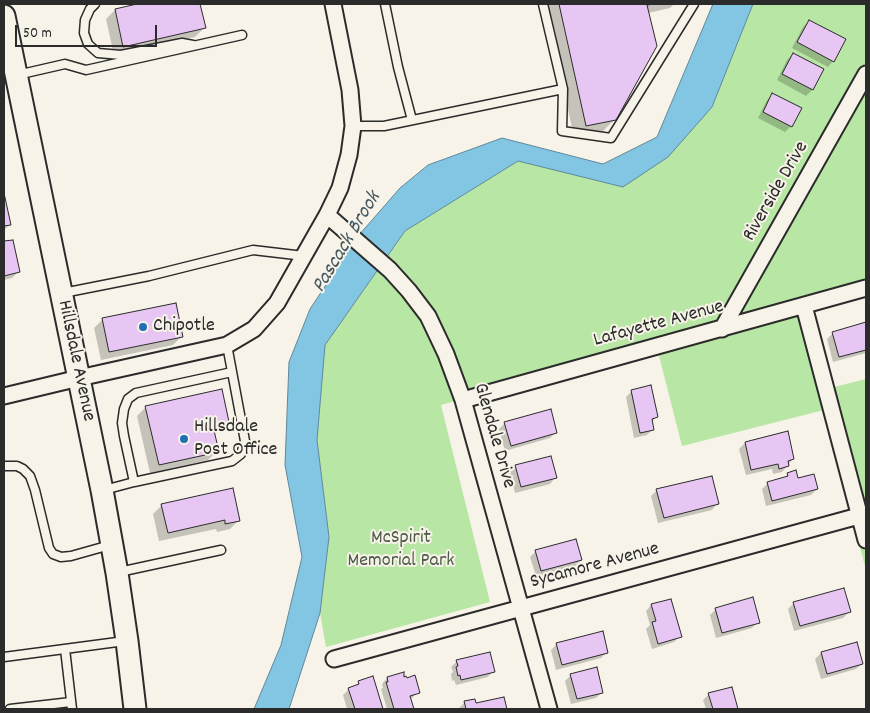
<!DOCTYPE html>
<html>
<head>
<meta charset="utf-8">
<style>
	body { margin:0 }
	#map { position:relative; width:870px; height:713px; overflow:hidden; background:#f7f3e8; font-family:Dekko,sans-serif }
	canvas { display:block }
	.frame { position:absolute; inset:0; border:5px solid #2b2b2b; pointer-events:none }
	.scale { position:absolute; left:15px; top:25px; width:142px; height:22px; box-sizing:border-box; border:2px solid #2b2b2b; border-top:0; padding-left:6px; font-size:15px; line-height:18px; white-space:nowrap; color:#2b2b2b; -webkit-text-stroke:4px #f7f3e8; paint-order:stroke }
</style>
</head>
<body>
<div id="map">
<canvas width="870" height="713"></canvas>
<div class="frame"></div>
<div class="scale">50 m</div>
</div>
<script>
const g = document.querySelector('canvas').getContext('2d');
g.lineJoin = 'round';
function paint(path, color) {
  g.fillStyle = color;
  g.fill(path, 'evenodd');
}
function poly(rows) {
  const path = new Path2D();
  for (const r of rows) {
    path.moveTo(r[0], r[1]);
    for (let i = 2; i < r.length; i += 2) path.lineTo(r[i], r[i + 1]);
  }
  return path;
}
function strokePath(path, color, width, dash) {
  g.strokeStyle = color;
  g.lineWidth = width;
  g.lineCap = dash ? 'butt' : 'round';
  g.setLineDash(dash || []);
  g.stroke(path);
}
function drawText(font, color, halo, rows, align = 'center') {
  g.font = font + ' Dekko,sans-serif';
  g.lineWidth = 4;
  g.setLineDash([]);
  g.textBaseline = 'middle';
  g.strokeStyle = halo;
  g.fillStyle = color;
  for (const [text, x, y, turn = 0] of rows) {
    g.save();
    g.translate(x, y);
    g.rotate((+turn || 0) * Math.PI / 180);
    g.textAlign = isNaN(turn) ? turn : align;
    if (halo) g.strokeText(text, 0, 0);
    g.fillText(text, 0, 0);
    g.restore();
  }
}
const green = poly([
	[753,4,866,4,866,285,800,303,822,390,866,379,866,570,824,410,682,446,656,344,441,405,490,602,326,647,320,613,329,537,317,440,325,345,405,231,518,161,623,187,712,107]
]);
const water = poly([
	[713,4,753,4,712,107,668,157,623,187,518,161,405,231,325,345,317,440,329,537,320,613,289,709,254,709,281,645,302,557,285,465,289,362,310,309,359,235,400,188,428,165,502,138,603,164,657,137,713,4]
]);
const shadow = poly([
	[143,4,199,4,204,28,195,37,114,55,106,19,115,10],
	[545,4,674,4,670,8,648,13,615,119,603,131,574,137],
	[809,21,833,61,828,67,792,48,803,27],
	[793,54,823,70,812,90,806,96,777,80,787,60],
	[773,94,791,126,785,132,758,118,767,100],
	[4,199,10,224,4,230],
	[12,241,18,272,12,278,4,280,4,243],
	[103,319,182,336,173,345,101,360,94,328],
	[866,324,866,353,833,362,827,339,833,333],
	[632,391,656,417,652,422,653,429,647,435,634,438,626,397],
	[146,407,228,422,219,430,213,432,217,451,208,460,150,473,137,416],
	[505,423,556,432,550,438,505,451,499,429],
	[745,443,793,459,782,472,773,474,772,469,746,475,739,449],
	[516,467,555,478,550,484,515,493,510,472],
	[788,474,817,489,811,495,766,506,762,489,768,483,783,479],
	[657,490,717,504,712,510,658,523,651,496],
	[162,505,239,520,230,529,217,532,216,529,159,541,153,514],
	[536,551,581,560,575,566,536,576,530,557],
	[794,603,849,612,843,618,794,631,788,609],
	[651,605,680,636,674,642,652,649,646,629,650,625,646,611],
	[716,609,758,622,752,628,716,638,710,615],
	[557,644,607,652,601,658,556,670,551,650],
	[857,644,862,664,856,669,821,679,815,659,821,653],
	[457,661,493,671,488,677,456,685,454,680,452,681,451,674,453,672,451,667],
	[571,675,602,692,596,698,571,704,565,681],
	[373,678,382,709,347,709,343,695,349,689,354,687,359,682],
	[387,678,402,678,418,692,412,698,410,699,413,709,387,709,381,689,383,688,382,684],
	[731,688,737,709,706,709,703,700,709,694],
	[503,698,505,709,459,709,459,708,465,702,475,705]
]);
const building = poly([
	[137,4,200,4,206,28,123,47,115,9,137,4],
	[559,4,654,4,647,5,657,46,616,120,586,126,559,4],
	[809,20,846,39,834,62,797,42,809,20],
	[793,53,824,69,813,90,782,74,793,53],
	[772,93,802,108,792,127,763,112,772,93],
	[4,193,11,225,4,226,4,193],
	[13,240,20,272,4,276,4,241,13,240],
	[176,303,183,337,109,352,102,318,176,303],
	[866,322,866,350,839,357,832,332,866,322],
	[651,385,658,417,652,419,654,430,640,433,631,390,651,385],
	[222,389,229,422,213,426,219,452,159,465,145,406,222,389],
	[551,409,557,433,511,446,504,422,551,409],
	[788,431,794,459,788,461,789,466,779,469,778,464,751,470,745,442,788,431],
	[551,456,557,478,521,487,515,465,551,456],
	[796,470,798,478,814,474,818,489,772,501,767,482,788,476,787,473,796,470],
	[712,476,719,504,664,518,656,489,712,476],
	[233,488,240,521,225,524,225,520,168,533,161,504,233,488],
	[576,539,582,560,541,571,535,550,576,539],
	[844,588,851,612,800,626,793,602,844,588],
	[753,597,760,623,722,633,715,608,753,597],
	[671,599,682,637,658,644,652,622,656,621,651,604,671,599],
	[603,631,608,653,562,665,556,643,603,631],
	[857,642,863,664,827,674,821,652,857,642],
	[490,652,495,672,461,680,460,675,458,676,456,667,458,666,456,660,490,652],
	[597,667,603,693,577,699,570,674,597,667],
	[404,672,404,677,406,676,407,678,415,675,420,693,410,696,414,709,394,709,386,682,388,682,387,677,404,672],
	[373,676,383,709,355,709,348,688,359,684,358,681,373,676],
	[732,687,738,709,713,709,708,693,732,687],
	[504,697,507,709,466,709,464,701,475,699,476,703,504,697]
]);
const lane = poly([
	[95,4,90,9,85,20,84,33,88,44,98,53,121,55,182,43,193,45],
	[385,4,398,67,412,120],
	[17,75,65,64,86,70,242,35],
	[563,89,562,131,611,138,694,4],
	[353,126,384,126,563,89,543,4],
	[63,293,149,276,253,250,304,256],
	[4,466,17,466,23,469,30,476,35,490,49,548,53,554,61,557,71,556,110,545],
	[134,482,124,436,122,423,124,409,128,399,136,393,232,372],
	[104,490,134,482,232,461,241,454,245,441,227,345],
	[119,572,221,550],
	[65,649,72,709],
	[4,657,125,641],
	[10,709,71,702]
]);
const street = poly([
	[327,215,390,270,409,291,428,316,446,354,463,400,549,709],
	[804,306,866,540],
	[722,329,866,74],
	[4,396,79,378,227,345,254,329,277,303,327,215,340,188,349,155,353,126,350,90,333,4],
	[463,400,866,288],
	[334,659,866,514]
]);
const secondary = poly([
	[4,16,102,490,117,573,127,641,135,709]
]);
const markers = [
	[143,327,5,"#1f6fb2"],
	[184,439,5,"#1f6fb2"]
];
const streetNames = [
	["Riverside Drive",777,192,-60],
	["Lafayette Avenue",659,325,-15],
	["Hillsdale Avenue",75,361,78],
	["Glendale Drive",493,436,74],
	["Sycamore Avenue",595,567,-15]
];
const poiNames = [
	["Chipotle",153,327],
	["Hillsdale",194,428],
	["Post Office",194,451]
];
const parkNames = [
	["McSpirit",401,539],
	["Memorial Park",401,562]
];
const waterNames = [
	["Pascack Brook",348,243,-59]
];
paint(green, '#b8e6a4');
paint(water, '#82c6e3');
strokePath(water, '#5f8899', 1);
paint(shadow, '#0003');
paint(building, '#e8c6f3');
strokePath(building, '#2b2b2b', 1);
strokePath(lane, '#2b2b2b', 11);
strokePath(street, '#2b2b2b', 19);
strokePath(secondary, '#2b2b2b', 25);
strokePath(lane, '#f7f3e8', 8);
strokePath(street, '#f7f3e8', 15);
strokePath(secondary, '#f7f3e8', 21);
for (const [x, y, r, color] of markers) {
  const dot = new Path2D();
  dot.arc(x, y, r, 0, 2 * Math.PI);
  g.fillStyle = color;
  g.fill(dot);
  strokePath(dot, '#f7f3e8', 2);
}
drawText('20px', '#2b2b2b', '#f7f3e8', streetNames);
drawText('20px', '#2b2b2b', '#f7f3e8', poiNames, 'left');
drawText('20px', '#4e5a49', '#f7f3e8', parkNames);
drawText('italic 21px', '#455a62', '#f7f3e8', waterNames);
</script>
</body>
</html>
